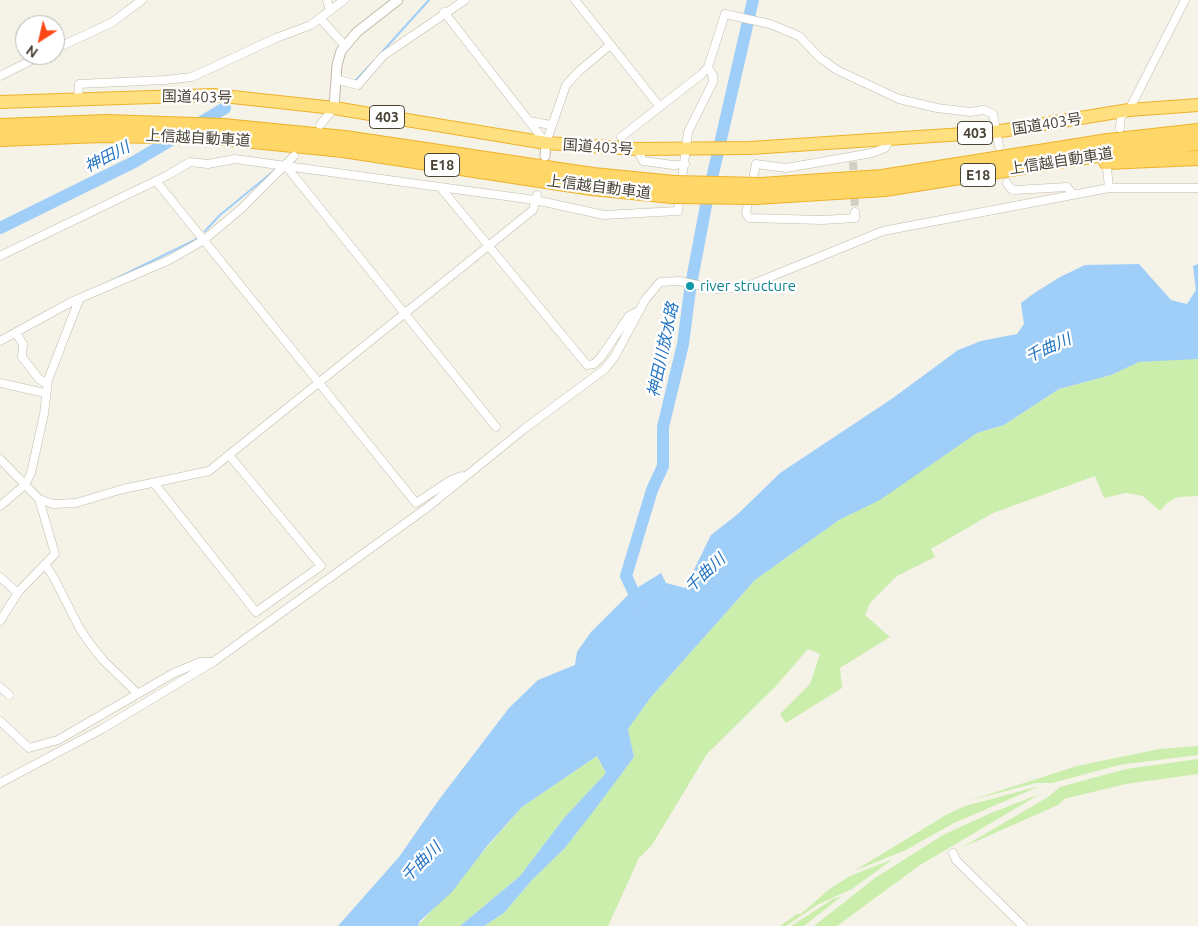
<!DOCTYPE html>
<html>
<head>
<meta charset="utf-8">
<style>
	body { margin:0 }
	#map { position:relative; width:1198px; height:926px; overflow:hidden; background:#f5f2e8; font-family:Ubuntu,sans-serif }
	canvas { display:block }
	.north { position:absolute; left:15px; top:15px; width:50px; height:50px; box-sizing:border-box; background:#fff; border:1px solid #b7b4af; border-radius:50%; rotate:215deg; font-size:14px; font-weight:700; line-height:20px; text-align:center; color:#4a4336 }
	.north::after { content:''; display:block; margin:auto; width:18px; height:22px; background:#ff4715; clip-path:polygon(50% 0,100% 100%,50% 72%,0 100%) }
</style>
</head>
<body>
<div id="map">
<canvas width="1198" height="926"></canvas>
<div class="north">N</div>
</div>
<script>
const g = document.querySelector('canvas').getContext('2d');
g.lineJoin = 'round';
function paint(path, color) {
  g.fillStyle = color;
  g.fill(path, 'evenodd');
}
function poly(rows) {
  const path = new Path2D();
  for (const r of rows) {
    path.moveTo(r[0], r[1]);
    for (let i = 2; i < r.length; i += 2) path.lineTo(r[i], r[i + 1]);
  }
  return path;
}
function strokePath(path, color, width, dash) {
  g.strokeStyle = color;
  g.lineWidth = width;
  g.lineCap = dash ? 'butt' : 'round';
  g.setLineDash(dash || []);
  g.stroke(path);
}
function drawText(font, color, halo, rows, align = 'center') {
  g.font = font + ' Ubuntu,"Noto Sans JP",sans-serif';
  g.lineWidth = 4.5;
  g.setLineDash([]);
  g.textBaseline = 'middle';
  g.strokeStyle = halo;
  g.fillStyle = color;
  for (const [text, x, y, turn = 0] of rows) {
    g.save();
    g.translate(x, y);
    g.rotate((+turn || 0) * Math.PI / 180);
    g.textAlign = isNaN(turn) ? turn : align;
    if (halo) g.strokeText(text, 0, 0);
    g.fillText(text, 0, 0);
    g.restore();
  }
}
const green = poly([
	[1195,358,1198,359,1198,496,1178,497,1167,503,1160,511,1143,496,1126,493,1104,498,1095,476,993,513,931,549,935,557,897,576,870,603,865,615,890,637,840,668,842,688,786,723,780,714,810,684,820,654,808,649,776,686,707,754,652,845,639,858,608,926,484,926,504,913,532,880,564,849,634,757,628,729,651,697,755,580,839,520,880,499,977,433,1004,425,1059,389,1111,375,1139,362],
	[1198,746,1198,755,1119,765,1052,783,1036,783,968,801,1077,766,1159,749],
	[597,756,606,773,564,818,520,876,460,926,418,926,522,807],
	[1198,759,1198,774,1126,784,1064,799,1058,805,961,848,1048,797,1060,787,1126,769],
	[1040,786,954,823,906,850,854,871,946,815,965,806],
	[1040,794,920,865,837,926,814,926,875,878,943,835,991,813],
	[893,859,852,889,817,905,786,926,780,926,797,914,801,914,828,890,850,876],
	[842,896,804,926,791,926,833,899]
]);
const water = poly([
	[1139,264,1171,300,1187,304,1196,290,1193,266,1198,264,1198,359,1139,362,1111,375,1059,389,1004,425,977,433,880,500,839,520,755,580,651,697,628,729,634,757,593,812,564,849,532,880,504,913,484,926,460,926,520,876,564,818,606,773,597,756,522,807,487,846,452,892,420,921,418,926,338,926,399,857,438,801,509,708,538,680,575,665,577,652,591,632,632,591,661,573,666,583,685,588,711,535,739,513,780,473,893,398,958,350,981,341,1017,334,1024,324,1021,303,1033,294,1060,277,1085,265]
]);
const stream = poly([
	[382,52,429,0],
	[356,80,374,61],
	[205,231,220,215,275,170],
	[107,283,197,239]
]);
const river = poly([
	[0,228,134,162,225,108],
	[640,606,626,576,652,490,663,466,663,427,683,344,690,290,707,200,753,0]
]);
const minorTunnel = poly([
	[853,162,855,212]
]);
const minor = poly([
	[327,0,330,11],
	[575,0,660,107],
	[444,12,546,143],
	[320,18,345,46],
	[55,49,111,23,142,0],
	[0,76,42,55],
	[338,80,358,85,383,56,465,0],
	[78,98,79,84,165,80,192,77,276,38,311,25,344,0],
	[529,121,551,125],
	[320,125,334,108],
	[1120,128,1121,116,1129,110,1185,0],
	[621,137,702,74,708,67,725,14,770,24,799,36,820,58,837,70,899,99,937,108,970,112,984,110,993,114,999,146],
	[546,143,566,85,578,72,610,45],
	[637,149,643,161,673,165,685,164],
	[286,166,496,427],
	[1107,168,1109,188],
	[156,181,416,503,451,480,462,476],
	[1007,183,1011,189,1015,190,1067,187,1073,194],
	[440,187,587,365,594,364,601,357,629,316,640,310],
	[855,212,855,218,822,220,749,218,746,213,756,164,786,168,872,153,885,148,890,139],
	[0,256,168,175,190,162,208,164,235,159,286,166,535,200,604,215,678,211,688,132,713,82,713,76,708,67],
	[16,333,23,344,22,357,39,379,47,384],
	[0,341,71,302,169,260,204,240,242,208,294,156],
	[0,383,45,393],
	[0,459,39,499,53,504,76,503,123,489,209,471,533,210,537,195],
	[154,483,256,612,321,566,229,455],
	[0,506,25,485,31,473,44,414,48,380,79,300],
	[45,564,54,578,80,629,91,645,103,660,138,694],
	[0,577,18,593],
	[0,621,19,591,55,554,39,499],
	[0,687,9,695],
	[0,721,29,748,58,740,172,674,200,662,211,662],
	[0,783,102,729,213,662,428,507,524,429,605,369,615,356,645,300,660,282,679,281,717,289,743,288,883,231,1109,188,1198,188],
	[953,853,956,860,1023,926]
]);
const tertiary = poly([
	[334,108,337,65,341,51,357,32,398,0],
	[545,156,546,143]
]);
const trunk = poly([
	[0,102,214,95,334,108,546,143,637,149,750,148,995,132,1129,110,1198,105]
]);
const motorway = poly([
	[0,126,106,122,223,126,345,138,593,175,674,183],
	[0,139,102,135,213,137,343,150,592,188,672,196],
	[1106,162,1198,158],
	[761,185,882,177,1108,141,1198,131],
	[756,197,885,189,1110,153,1198,143]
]);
const motorwayBridge = poly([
	[674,183,761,185],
	[672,196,756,197]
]);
const markers = [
	[690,286,5,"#0f9aa8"]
];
const shields = [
	[387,117,35],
	[975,133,35],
	[442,165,35],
	[978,175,35]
];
const shieldNames = [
	["403",387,117],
	["403",975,133],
	["E18",442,165],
	["E18",978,175]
];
const streetNames = [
	["国道403号",197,97,1],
	["国道403号",1047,124,-9],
	["上信越自動車道",198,138,3],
	["国道403号",598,147,4],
	["上信越自動車道",1061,161,-9],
	["上信越自動車道",599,187,7]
];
const cultureNames = [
	["river structure",700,286]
];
const waterNames = [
	["神田川",107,157,-27],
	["千曲川",1048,348,-24],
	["神田川放水路",663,350,-78],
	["千曲川",705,573,-43],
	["千曲川",421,862,-45]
];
paint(green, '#cceead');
paint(water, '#9fcef8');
strokePath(stream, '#9fcef8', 2);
strokePath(river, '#9fcef8', 12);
strokePath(minorTunnel, '#d3cfc4', 8, [8, 4]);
strokePath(minor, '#c2bba9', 9);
strokePath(tertiary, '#c2bba9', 11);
strokePath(trunk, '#edb22a', 14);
strokePath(motorway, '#edb22a', 16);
strokePath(minor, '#fff', 8);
strokePath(tertiary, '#fff', 9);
strokePath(trunk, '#ffe080', 12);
strokePath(motorway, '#ffd769', 14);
strokePath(motorwayBridge, '#edb22a', 16, []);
strokePath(motorwayBridge, '#ffd769', 14);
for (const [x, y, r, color] of markers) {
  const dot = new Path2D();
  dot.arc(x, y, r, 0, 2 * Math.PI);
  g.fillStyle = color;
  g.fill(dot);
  strokePath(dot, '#fff', 2);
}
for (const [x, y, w] of shields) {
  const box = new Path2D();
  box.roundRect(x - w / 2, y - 11.5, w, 23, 4);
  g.fillStyle = '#fff';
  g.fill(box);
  strokePath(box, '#4a4336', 1);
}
drawText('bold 14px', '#4a4336', null, shieldNames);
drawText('15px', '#4a4336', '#fff', streetNames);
drawText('15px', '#0d838f', '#fff', cultureNames, 'left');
drawText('italic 16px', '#2374c2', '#fff', waterNames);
</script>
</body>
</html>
